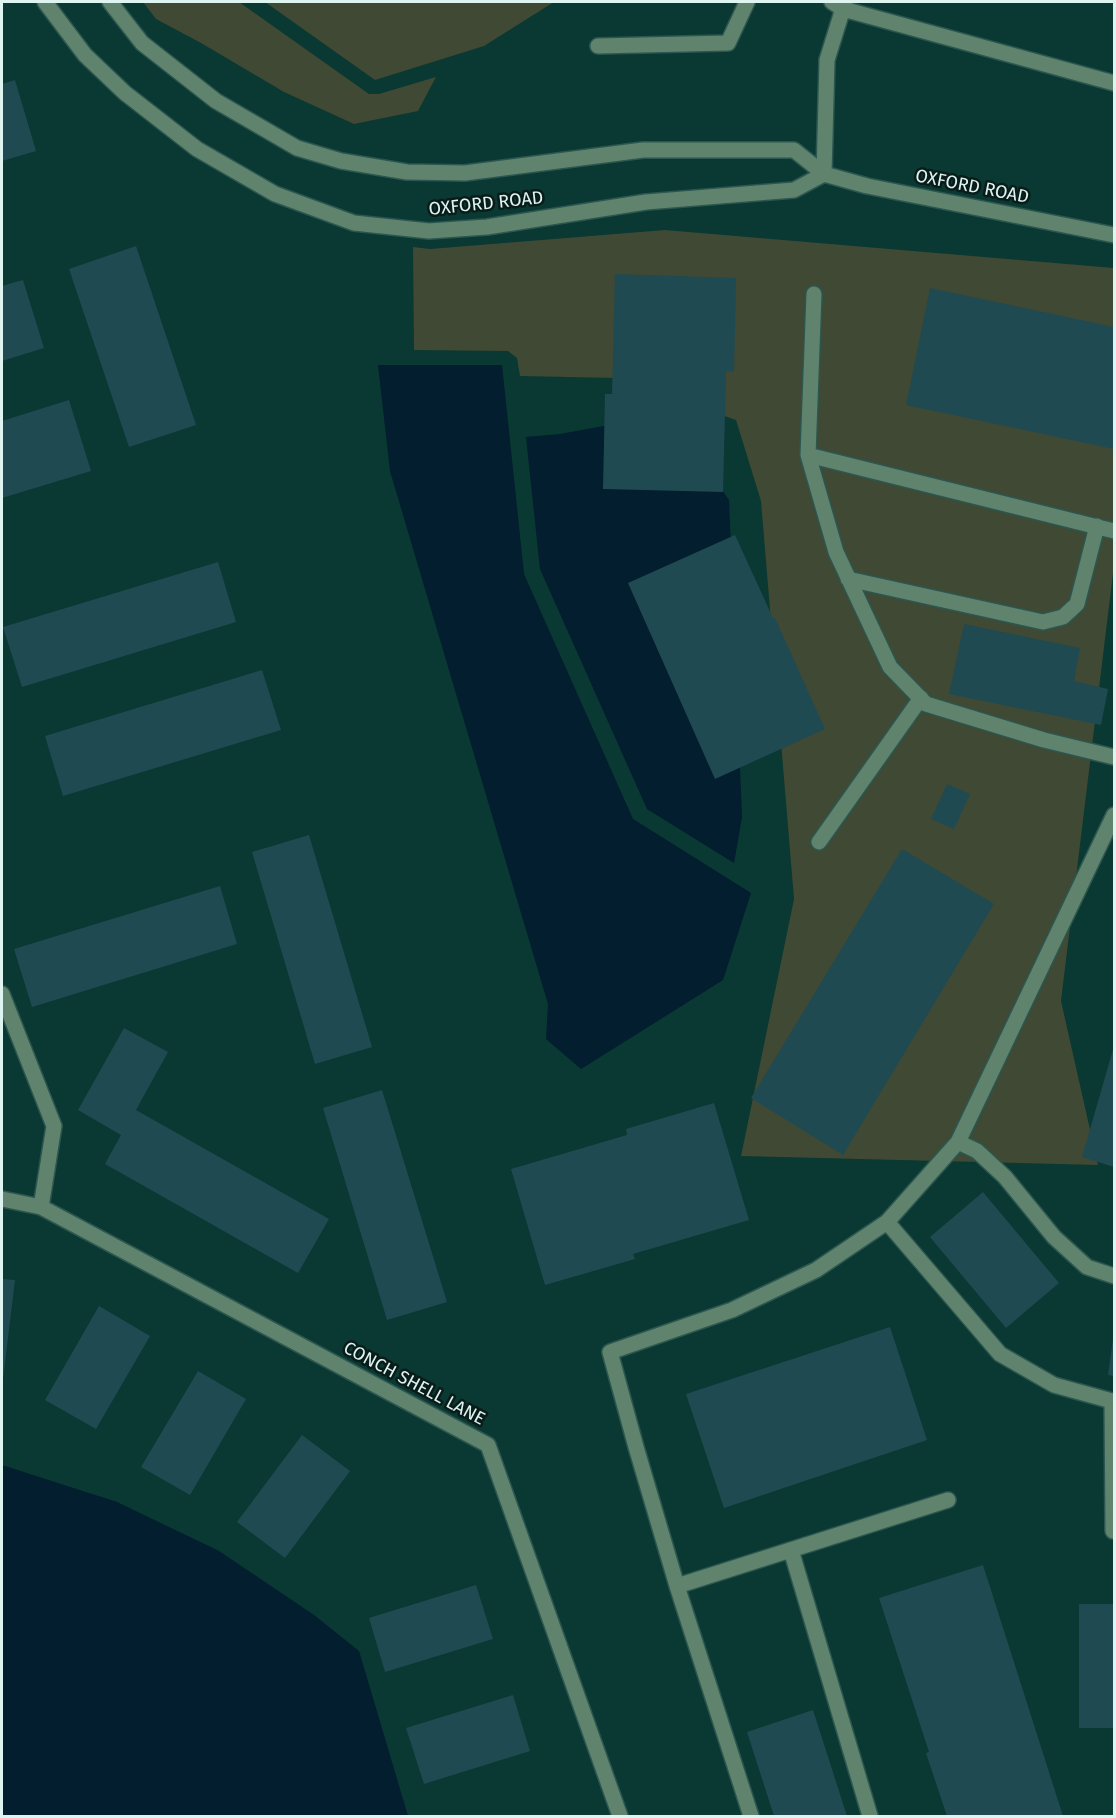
<!DOCTYPE html>
<html>
<head>
<meta charset="utf-8">
<style>
	body { margin:0 }
	#map { position:relative; width:1116px; height:1818px; overflow:hidden; background:#0a3832; font-family:"Fira Sans",sans-serif }
	canvas { display:block }
	.frame { position:absolute; inset:0; border:3px solid #ddf4f0; pointer-events:none }
</style>
</head>
<body>
<div id="map">
<canvas width="1116" height="1818"></canvas>
<div class="frame"></div>
</div>
<script>
const g = document.querySelector('canvas').getContext('2d');
g.lineJoin = 'round';
function paint(path, color) {
  g.fillStyle = color;
  g.fill(path, 'evenodd');
}
function poly(rows) {
  const path = new Path2D();
  for (const r of rows) {
    path.moveTo(r[0], r[1]);
    for (let i = 2; i < r.length; i += 2) path.lineTo(r[i], r[i + 1]);
  }
  return path;
}
function strokePath(path, color, width, dash) {
  g.strokeStyle = color;
  g.lineWidth = width;
  g.lineCap = dash ? 'butt' : 'round';
  g.setLineDash(dash || []);
  g.stroke(path);
}
function drawText(font, color, halo, rows, align = 'center') {
  g.font = font + ' "Fira Sans",sans-serif';
  g.lineWidth = 5;
  g.setLineDash([]);
  g.textBaseline = 'middle';
  g.strokeStyle = halo;
  g.fillStyle = color;
  for (const [text, x, y, turn = 0] of rows) {
    g.save();
    g.translate(x, y);
    g.rotate((+turn || 0) * Math.PI / 180);
    g.textAlign = isNaN(turn) ? turn : align;
    if (halo) g.strokeText(text, 0, 0);
    g.fillText(text, 0, 0);
    g.restore();
  }
}
const green = poly([
	[143,2,239,2,369,94,379,94,436,77,418,111,354,124,284,92,201,43,156,19],
	[265,2,554,2,484,46,375,80],
	[665,230,1114,268,1114,565,1061,1001,1098,1165,741,1156,794,899,761,501,736,420,616,378,520,376,517,358,508,351,414,350,413,247,430,249]
]);
const water = poly([
	[378,365,502,365,524,574,633,819,751,893,723,980,581,1069,546,1039,548,1004,390,471],
	[664,415,699,457,729,500,742,817,734,863,647,809,540,569,526,437,560,434],
	[2,1465,117,1502,219,1551,314,1615,359,1651,408,1816,2,1816]
]);
const building = poly([
	[15,80,36,151,2,161,2,84],
	[136,246,196,425,129,447,69,269],
	[615,274,736,278,734,372,726,371,723,492,603,489,605,394,612,394],
	[23,280,44,348,2,361,2,286],
	[930,288,1114,327,1114,449,906,405],
	[69,400,91,471,2,498,2,421],
	[735,535,773,618,775,618,825,729,715,779,628,583],
	[218,562,236,622,22,687,3,627],
	[964,624,1080,648,1074,681,1108,689,1101,725,949,694],
	[262,670,281,730,63,796,45,736],
	[947,784,970,794,954,829,931,819],
	[309,835,372,1047,315,1064,252,852],
	[902,849,994,904,843,1155,751,1098],
	[220,886,237,944,32,1007,14,949],
	[124,1028,168,1052,136,1110,329,1219,298,1273,105,1164,121,1135,78,1110],
	[1114,1046,1114,1167,1082,1157],
	[382,1090,447,1302,387,1320,323,1108],
	[714,1103,749,1220,633,1254,635,1259,545,1285,511,1169,627,1135,626,1129],
	[983,1192,1059,1283,1006,1328,930,1237],
	[2,1279,15,1280,3,1379,2,1378],
	[99,1306,150,1336,96,1429,45,1400],
	[890,1327,927,1440,724,1508,686,1394],
	[1113,1339,1114,1339,1114,1376,1108,1375],
	[198,1371,246,1399,190,1495,141,1467],
	[302,1435,350,1471,285,1558,237,1522],
	[983,1565,1063,1816,947,1816,926,1753,929,1752,879,1598],
	[476,1585,493,1639,385,1672,369,1618],
	[1079,1604,1114,1604,1114,1728,1079,1728],
	[513,1695,530,1751,424,1784,406,1728],
	[813,1710,847,1816,774,1816,747,1732]
]);
const minor = poly([
	[45,2,85,55,125,93,197,149,275,194,354,223,429,231,487,227,646,202,794,190,824,174],
	[110,2,142,43,216,101,297,148,341,161,407,172,465,173,643,150,794,150,824,174,867,186,1114,235],
	[832,2,843,9,1114,83],
	[598,46,728,43,747,2],
	[824,174,827,60,845,2],
	[814,294,808,455,836,552,890,667,926,704,1044,740,1114,757],
	[808,455,1114,531],
	[848,579,1043,622,1063,617,1077,604,1097,526],
	[819,842,921,698],
	[2,994,54,1126,41,1207],
	[958,1142,1114,815],
	[2,1199,41,1207,488,1445,620,1816],
	[887,1222,816,1270,732,1310,610,1352,636,1447,677,1586,948,1500],
	[1112,1401,1054,1385,1000,1354,887,1222,958,1142,977,1151,1005,1177,1054,1237,1087,1267,1114,1276],
	[1114,1401,1112,1401,1113,1531,1114,1531],
	[791,1550,870,1816],
	[677,1586,751,1816]
]);
const streetNames = [
	["OXFORD ROAD",972,187,11],
	["OXFORD ROAD",486,204,-6],
	["CONCH SHELL LANE",414,1384,28]
];
paint(green, '#3f4933');
paint(water, '#021e2f');
paint(building, '#204a52');
strokePath(minor, '#2c5650', 18);
strokePath(minor, '#5f836c', 15);
drawText('18px', '#ddf4f0', '#0a1c19', streetNames);
</script>
</body>
</html>
